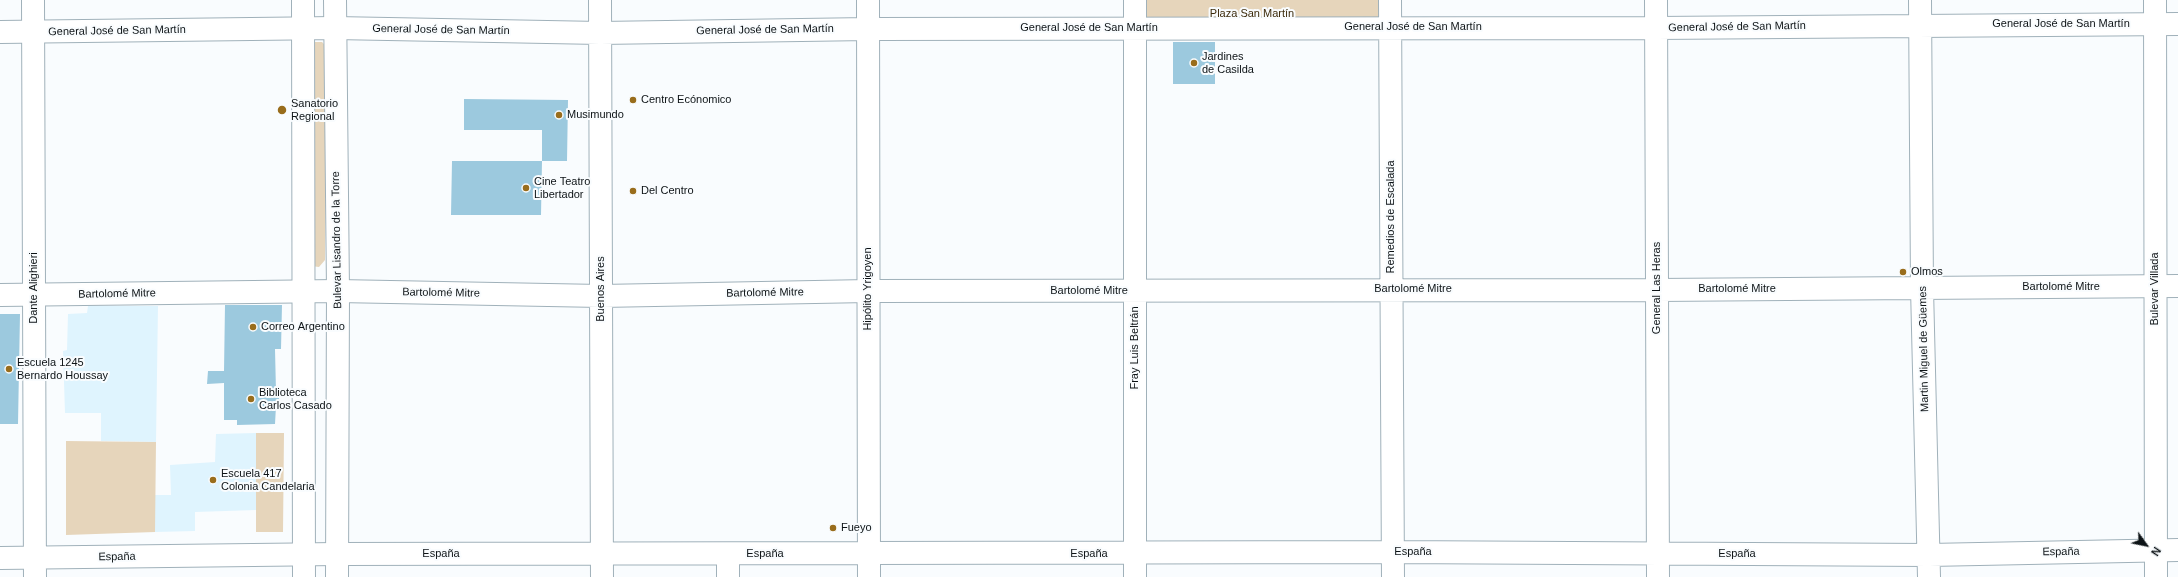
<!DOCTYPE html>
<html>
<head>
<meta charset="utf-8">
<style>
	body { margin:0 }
	#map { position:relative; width:2178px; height:577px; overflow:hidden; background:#f9fcfe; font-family:Helvetica,sans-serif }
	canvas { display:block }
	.north { position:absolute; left:2126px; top:525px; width:40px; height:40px; -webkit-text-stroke:3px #f9fcfe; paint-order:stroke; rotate:123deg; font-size:11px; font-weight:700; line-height:16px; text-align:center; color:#0d1316 }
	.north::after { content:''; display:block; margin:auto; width:14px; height:18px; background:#0d1316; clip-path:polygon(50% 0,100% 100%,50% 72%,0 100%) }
</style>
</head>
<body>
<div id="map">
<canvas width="2178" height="577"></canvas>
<div class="north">N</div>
</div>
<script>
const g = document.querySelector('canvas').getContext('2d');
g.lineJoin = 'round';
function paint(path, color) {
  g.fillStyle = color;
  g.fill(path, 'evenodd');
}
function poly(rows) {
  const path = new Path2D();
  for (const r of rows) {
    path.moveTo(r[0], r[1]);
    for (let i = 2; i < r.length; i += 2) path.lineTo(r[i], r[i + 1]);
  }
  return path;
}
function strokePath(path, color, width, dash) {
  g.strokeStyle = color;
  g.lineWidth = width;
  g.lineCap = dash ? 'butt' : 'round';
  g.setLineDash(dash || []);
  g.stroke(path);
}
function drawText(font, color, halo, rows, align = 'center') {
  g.font = font + ' Helvetica,sans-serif';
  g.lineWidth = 4;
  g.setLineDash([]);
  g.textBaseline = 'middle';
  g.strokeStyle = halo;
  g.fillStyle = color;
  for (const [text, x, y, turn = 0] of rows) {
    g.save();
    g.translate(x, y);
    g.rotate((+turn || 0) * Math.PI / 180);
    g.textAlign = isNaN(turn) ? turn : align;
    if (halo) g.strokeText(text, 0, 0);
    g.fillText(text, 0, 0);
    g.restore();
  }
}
const built = poly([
	[88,306,158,306,156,442,101,441,101,413,65,413,63,351,67,350,68,314,87,313],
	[256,433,256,510,195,512,195,531,155,532,155,495,171,495,170,465,215,462,216,434]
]);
const green = poly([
	[1135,0,1390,0,1390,27,1135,28],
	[313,42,322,42,327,47,325,260,319,267,311,266],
	[256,433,284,433,283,532,256,532],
	[66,441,156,442,155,532,66,535]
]);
const building = poly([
	[1173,42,1215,42,1215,84,1173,84],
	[464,99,568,100,567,161,542,161,542,130,464,130],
	[452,161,542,161,541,215,451,215],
	[225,305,282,305,281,349,275,349,276,392,280,392,278,406,276,406,275,424,237,425,237,420,224,420,224,383,207,384,208,371,224,371],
	[0,314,20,314,18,424,0,424]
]);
const minor = poly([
	[33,0,35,577],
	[600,0,602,577],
	[868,0,869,577],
	[1135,0,1135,577],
	[1390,0,1393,577],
	[1656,0,1658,577],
	[1920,0,1922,288,1929,577],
	[0,32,335,28,600,33,868,29,1656,28,2178,24],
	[0,295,338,291,601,296,868,291,1657,290,2178,286],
	[728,554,728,577],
	[0,558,337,554,1392,552,1929,555,2178,550]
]);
const major = poly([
	[303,0,304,577],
	[335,0,338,291,337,577],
	[2155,0,2156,577]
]);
const markers = [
	[1194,63,4,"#996d1c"],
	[633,100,4,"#996d1c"],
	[282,110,5,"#996d1c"],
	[559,115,4,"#996d1c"],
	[526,188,4,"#996d1c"],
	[633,191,4,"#996d1c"],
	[1903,272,4,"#996d1c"],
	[253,327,4,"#996d1c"],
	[9,369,4,"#996d1c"],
	[251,399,4,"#996d1c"],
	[213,480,4,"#996d1c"],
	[833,528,4,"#996d1c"]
];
const parkNames = [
	["Plaza San Martín",1252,14]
];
const streetNames = [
	["General José de San Martín",2061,24],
	["General José de San Martín",1413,27],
	["General José de San Martín",1737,27,-1],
	["General José de San Martín",1089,28],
	["General José de San Martín",441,30,1],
	["General José de San Martín",765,30,-1],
	["General José de San Martín",117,31,-1],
	["Remedios de Escalada",1391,217,-90],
	["Bulevar Lisandro de la Torre",337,240,-91],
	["Bartolomé Mitre",2061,287],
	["Dante Alighieri",34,288,-90],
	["General Las Heras",1657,288,-90],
	["Buenos Aires",601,289,-90],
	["Hipólito Yrigoyen",868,289,-90],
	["Bartolomé Mitre",1413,289],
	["Bartolomé Mitre",1737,289],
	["Bulevar Villada",2155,289,-90],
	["Bartolomé Mitre",1089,291],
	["Bartolomé Mitre",441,293,1],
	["Bartolomé Mitre",765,293,-1],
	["Bartolomé Mitre",117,294,-1],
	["Fray Luis Beltrán",1135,348,-90],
	["Martin Miguel de Güemes",1924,349,-91],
	["España",1413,552],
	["España",2061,552,-1],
	["España",441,554],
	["España",765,554],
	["España",1089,554],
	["España",1737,554],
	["España",117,557,-1]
];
const poiNames = [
	["Jardines",1202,57],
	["de Casilda",1202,70],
	["Centro Ecónomico",641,100],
	["Sanatorio",291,104],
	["Regional",291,117],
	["Musimundo",567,115],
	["Cine Teatro",534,182],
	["Libertador",534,195],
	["Del Centro",641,191],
	["Olmos",1911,272],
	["Correo Argentino",261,327],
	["Escuela 1245",17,363],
	["Bernardo Houssay",17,376],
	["Biblioteca",259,393],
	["Carlos Casado",259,406],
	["Escuela 417",221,474],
	["Colonia Candelaria",221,487],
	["Fueyo",841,528]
];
paint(built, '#dff4fe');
paint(green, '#e6d5bb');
paint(building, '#9cc9de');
strokePath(minor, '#a0b1ba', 24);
strokePath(major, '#a0b1ba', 24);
strokePath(minor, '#fff', 22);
strokePath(major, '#fff', 22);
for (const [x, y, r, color] of markers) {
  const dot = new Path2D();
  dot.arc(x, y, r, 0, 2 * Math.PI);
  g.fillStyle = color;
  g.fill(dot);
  strokePath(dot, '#f9fcfe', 1.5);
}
drawText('11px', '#3c2b0c', '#f9fcfe', parkNames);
drawText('11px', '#0d1316', '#f9fcfe', streetNames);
drawText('11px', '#0d1316', '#f9fcfe', poiNames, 'left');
</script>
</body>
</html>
